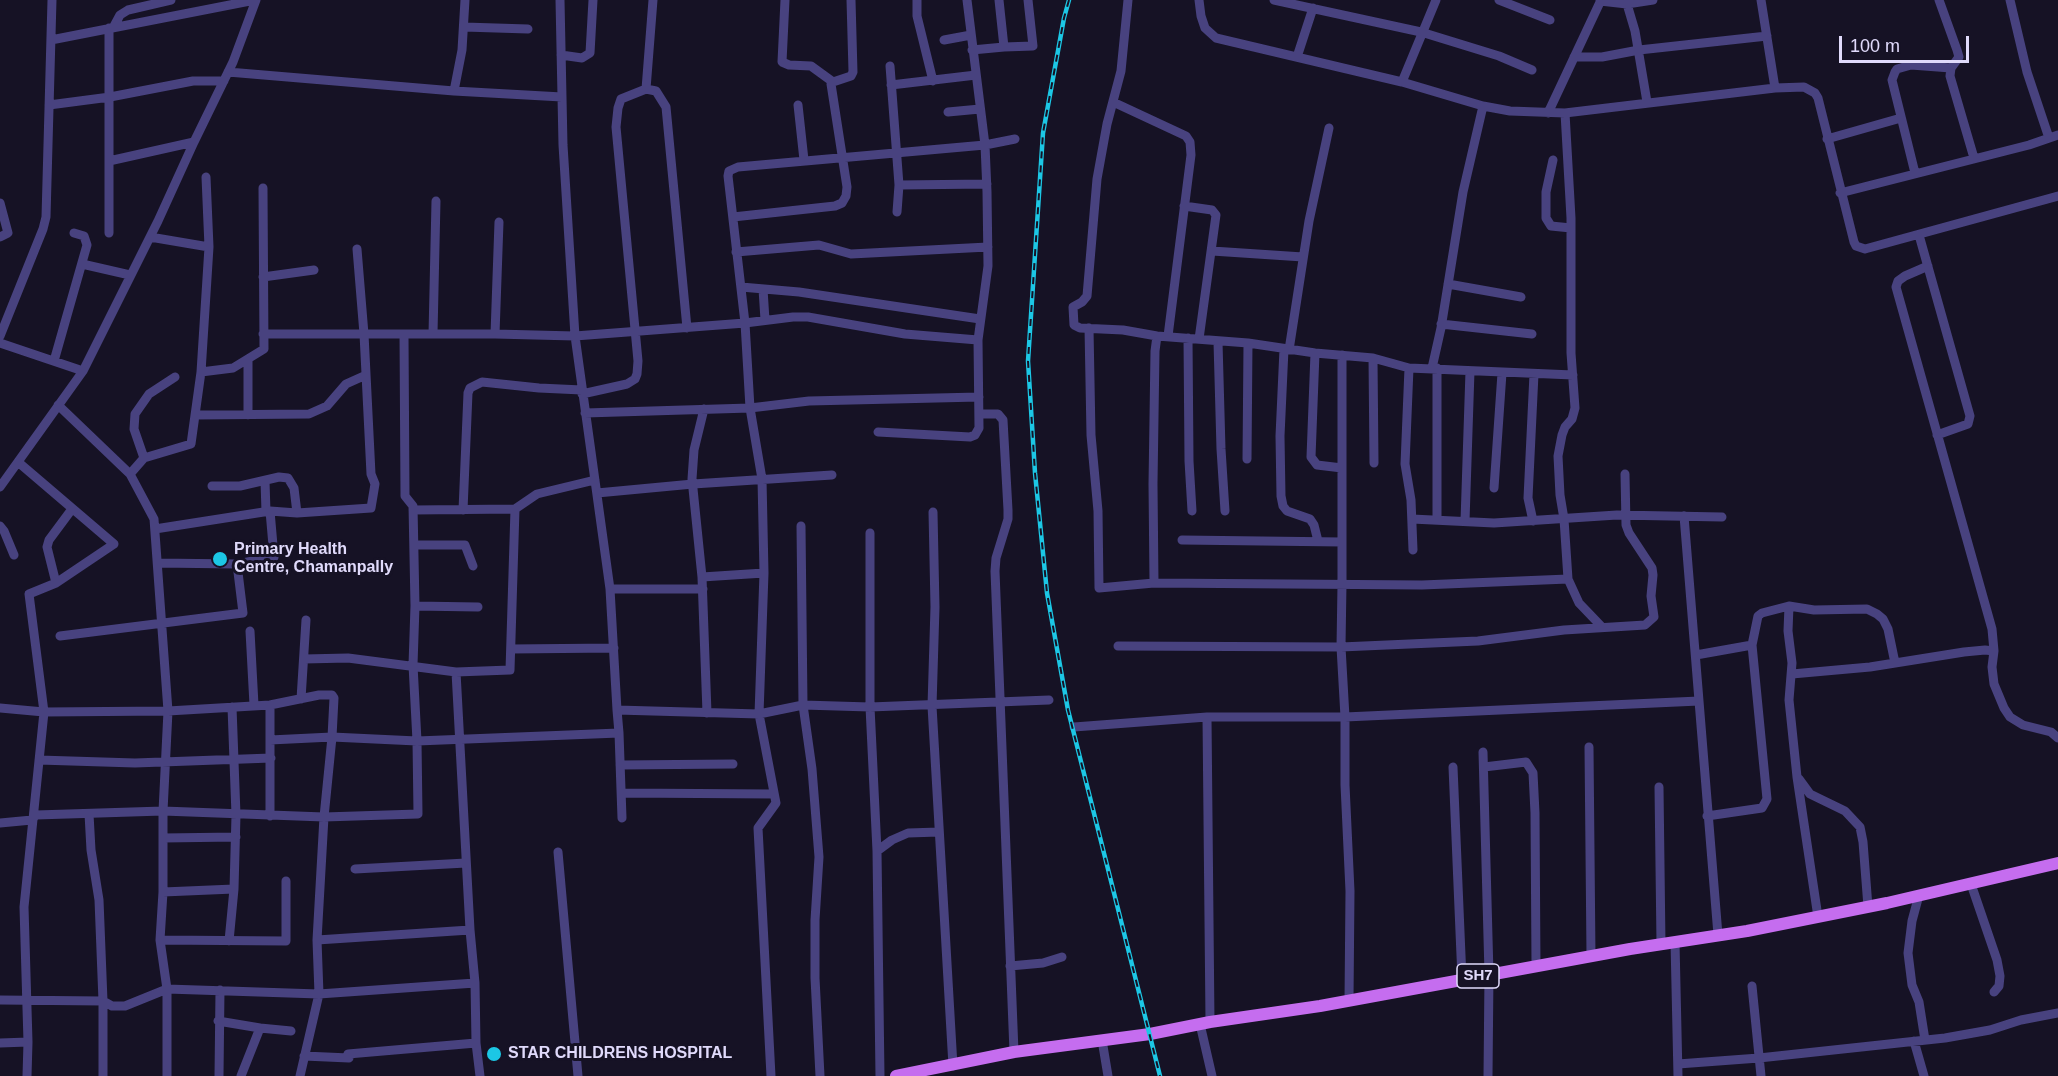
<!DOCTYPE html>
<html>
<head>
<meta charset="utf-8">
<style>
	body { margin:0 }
	#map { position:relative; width:2058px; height:1076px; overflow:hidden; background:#161225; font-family:Arial,sans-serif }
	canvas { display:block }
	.scale { position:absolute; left:1839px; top:36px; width:130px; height:27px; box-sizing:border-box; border:3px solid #e0dafb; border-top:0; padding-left:8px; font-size:18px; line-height:21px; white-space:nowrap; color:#e0dafb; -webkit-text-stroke:4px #161225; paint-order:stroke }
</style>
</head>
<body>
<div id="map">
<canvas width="2058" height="1076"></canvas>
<div class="scale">100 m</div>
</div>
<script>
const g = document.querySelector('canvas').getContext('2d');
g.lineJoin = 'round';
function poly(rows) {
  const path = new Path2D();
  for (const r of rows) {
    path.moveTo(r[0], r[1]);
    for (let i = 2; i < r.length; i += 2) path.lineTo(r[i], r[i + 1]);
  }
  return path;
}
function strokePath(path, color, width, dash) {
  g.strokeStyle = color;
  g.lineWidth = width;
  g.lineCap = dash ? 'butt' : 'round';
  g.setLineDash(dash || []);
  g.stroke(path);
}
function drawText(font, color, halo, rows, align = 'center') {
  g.font = font + ' Arial,sans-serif';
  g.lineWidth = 6;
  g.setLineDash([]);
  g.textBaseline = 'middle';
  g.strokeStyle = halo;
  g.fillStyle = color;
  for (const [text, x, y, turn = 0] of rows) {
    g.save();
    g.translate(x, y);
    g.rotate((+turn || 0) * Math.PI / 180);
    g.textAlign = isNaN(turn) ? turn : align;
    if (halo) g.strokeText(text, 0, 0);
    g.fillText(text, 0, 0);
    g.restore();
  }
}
const minor = poly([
	[560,0,563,145,575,336,610,589,617,710],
	[785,0,782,62,789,65,811,66,833,82],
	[917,0,917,16,933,81],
	[999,0,1004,47],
	[1128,0,1121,71,1107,124,1097,179,1087,296,1082,302,1073,307,1074,325,1080,328,1123,330,1157,336,1248,343,1315,353,1373,358,1409,368,1573,375],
	[1199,0,1201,16,1205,28,1216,38,1402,82,1483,106,1510,111,1565,113,1775,88,1804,87,1815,93,1818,98,1854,242,1856,246,1865,249,2058,196],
	[1274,0,1421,32,1499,56,1532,70],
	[1499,0,1550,20],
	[1761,0,1775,88],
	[1939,0,1957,50,1959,57,1951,68,1950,76,1974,158],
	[2010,0,2027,72,2049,138],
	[1600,1,1627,4,1653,0],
	[1627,4,1635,31,1647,102],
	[464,27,528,29],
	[113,28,120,15,128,10,171,0],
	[51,40,255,0],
	[944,40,971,35],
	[972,50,1004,47,1033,46,1028,0],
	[561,55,582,58,590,53,593,0],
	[1297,57,1313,8],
	[1574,57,1602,57,1639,50,1767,36],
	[890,66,899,185,897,212],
	[228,72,454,91,562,97],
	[1402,82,1436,0],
	[891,85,976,75],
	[646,89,656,91,666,107,687,328],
	[454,91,462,50,465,0],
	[1113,102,1186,136,1190,142,1191,155,1168,336],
	[49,105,110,97,193,81,224,81],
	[798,105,804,160],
	[948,112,980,109],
	[1548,113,1601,0],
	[1565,113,1571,218,1571,353,1575,408,1572,419,1565,427,1562,435,1558,456,1560,495,1564,519,1568,579,1579,603,1602,627],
	[1827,139,1901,118],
	[1553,160,1546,192,1546,218,1551,226,1571,228],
	[109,161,194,142],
	[1915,173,1892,80,1895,72,1897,69,1911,65,1951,68],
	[899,185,987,184],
	[1840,193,2029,145,2058,135],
	[0,203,8,233,0,237],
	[1184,206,1212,210,1216,215,1199,339],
	[733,217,835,206,842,203,846,196,847,187,831,84,833,82,851,76,853,72,851,0],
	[109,233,109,28],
	[1919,235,1970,416,1968,424,1937,435],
	[150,237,209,247],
	[1212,251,1303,257],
	[736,252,819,245,851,254,988,247],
	[82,264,130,275],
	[1928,266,1905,276,1898,281,1896,287,1992,629,1994,651,1992,667,1994,684,2004,708,2010,717,2023,725,2051,732,2058,738],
	[263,277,314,270],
	[1448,284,1521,297],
	[741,287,799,292,980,319],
	[763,289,765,320],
	[1441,324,1532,334],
	[1089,328,1091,435,1098,511,1099,588,1154,583,1422,585,1568,579],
	[263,334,495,334,575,336,745,323,793,317,808,317,905,334,978,340],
	[404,334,405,496,413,506,415,606,413,665,417,741,619,733,617,710,759,714,803,705,870,707,1049,700],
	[433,334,436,201],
	[495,334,499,222],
	[0,336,43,229,46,217,52,0],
	[1188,338,1189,461,1192,511],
	[1218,342,1221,449,1225,511],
	[0,343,83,371],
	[1284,349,1280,436,1281,496,1283,506,1287,511,1310,519,1314,525,1318,541],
	[1289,350,1309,221,1329,128],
	[1315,353,1311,457,1317,465,1342,468],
	[1342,355,1342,584,1341,647,1345,717,1345,785,1350,891,1349,1000],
	[1373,358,1374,463],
	[248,359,248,415],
	[54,361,87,245,84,236,74,233],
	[1409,368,1405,464,1411,500,1413,550],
	[1432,368,1441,328,1463,192,1483,106],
	[201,372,233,368,264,349,263,188],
	[582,394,627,384,635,379,637,374,638,361,616,127,618,108,621,99,646,89,653,0],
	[704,409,694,450,692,479,702,577,707,713],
	[585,413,750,408,809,401,979,397],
	[980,414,998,414,1003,420,1008,510,1008,519,996,558,995,571,1014,1052],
	[195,415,309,414,327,406,346,384,366,375],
	[878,432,970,437,975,435,979,428,978,340,988,266,987,192,985,145,967,0],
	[144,458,134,429,135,414,149,394,175,377],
	[1247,459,1248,343],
	[18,462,114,544,56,583,29,594,44,712,24,907,28,1042,27,1076],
	[130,474,144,458,191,444,201,372,209,247,206,177],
	[265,481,266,512],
	[212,486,240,486,279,477,288,478,294,488,297,513],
	[0,487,83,371,158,221,194,142,233,62,256,0],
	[1494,488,1502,373],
	[597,493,693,484,832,475],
	[515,509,537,494,595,480],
	[463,510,468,393,470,388,482,382,539,388,582,390],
	[933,512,935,607,932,706,953,1066],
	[1684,516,1718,935],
	[1412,519,1494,523,1617,515,1722,517],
	[1437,520,1437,368],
	[1465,521,1470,371],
	[1533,521,1528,498,1534,374],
	[0,526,4,531,14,555],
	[801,526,803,705,812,769,819,857,815,920,815,978,820,1076],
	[155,529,270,511,297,513,371,508,375,484,371,474,364,334,357,249],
	[870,533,870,707,877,851,880,1076],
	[1182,540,1342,542],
	[414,545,465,545,473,566],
	[158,563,237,564,274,557,270,511],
	[702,577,764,573],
	[56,583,47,547,49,540,72,509],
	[1154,583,1153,484,1155,351,1157,336],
	[610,589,703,589],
	[415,606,478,607],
	[1789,606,1814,610,1867,609,1877,614,1883,619,1888,629,1895,663],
	[250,631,254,705],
	[60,636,243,613,237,564],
	[1118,646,1341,647,1478,641,1564,630,1645,625,1654,617,1651,596,1653,575,1652,568,1629,533,1626,525,1625,474],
	[511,649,614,648],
	[1696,655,1752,645],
	[304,659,348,658,456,672,510,670,515,509,413,510],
	[456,672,470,930,475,983,476,1043,480,1076],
	[1792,674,1870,667,1964,652,1985,650,1994,651],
	[301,699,306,620],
	[0,708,44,712,168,711,154,519,130,474,58,405],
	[1207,717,1210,1022],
	[1074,727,1207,717,1345,717,1699,701],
	[619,733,622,818],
	[270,740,332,737,417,741,418,814,324,817,163,811,168,711,270,705,319,695,332,695,334,698,332,737,324,817,317,940,319,994,300,1076],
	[1589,747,1591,956],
	[1483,752,1489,974,1488,1076],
	[39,760,135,763,271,758],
	[620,765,733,764],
	[1453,767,1462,979],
	[1484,767,1526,762,1533,773,1535,813,1536,966],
	[1799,779,1810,794,1845,811,1860,827,1863,842,1868,907],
	[1659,787,1661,944],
	[622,793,774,794],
	[89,814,91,850,99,900,103,1001,103,1076],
	[270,816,270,705],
	[1707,816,1762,808,1767,799,1752,645,1758,616,1762,613,1789,606,1788,631,1792,663,1789,700,1797,777,1818,917],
	[0,823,32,820,36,815,163,811,163,892,160,940,286,941,286,881],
	[163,838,236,837],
	[877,851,892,840,908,833,939,832],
	[558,852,578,1076],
	[355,869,466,863],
	[1971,884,1997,960,2000,976,1999,986,1994,992],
	[163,892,234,889],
	[1919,895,1912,921,1908,953,1912,985,1919,1002,1925,1040],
	[160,940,167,989,167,1076],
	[317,940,470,930],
	[229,941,234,889,236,815,232,707],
	[1675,942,1678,1076],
	[1010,966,1043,963,1062,957],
	[1752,986,1761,1076],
	[0,1000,103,1001,112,1006,125,1006,167,989,319,994,475,983],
	[218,1021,260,1028],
	[1200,1024,1212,1076],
	[1102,1040,1108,1076],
	[1914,1041,1924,1076],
	[0,1043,28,1042],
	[348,1054,476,1043],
	[304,1056,349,1058],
	[1678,1064,1759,1058,1945,1038,1990,1030,2021,1020,2058,1013],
	[219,1076,220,990],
	[241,1076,260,1028,291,1031],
	[771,1076,758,828,776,803,759,714,764,573,762,479,750,408,745,323,728,176,729,171,738,167,985,145,1015,139]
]);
const major = poly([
	[896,1076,1014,1052,1150,1034,1210,1022,1320,1006,1630,949,1747,931,1887,903,2058,863]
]);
const rail = poly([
	[1069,0,1064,18,1043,133,1028,361,1035,473,1047,593,1068,710,1160,1076]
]);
const markers = [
	[220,559,8,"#1cc7e5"],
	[494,1054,8,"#1cc7e5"]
];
const shields = [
	[1478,976,42]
];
const shieldNames = [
	["SH7",1478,976]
];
const poiNames = [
	["Primary Health",234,550],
	["Centre, Chamanpally",234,568],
	["STAR CHILDRENS HOSPITAL",508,1054]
];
strokePath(minor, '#48427f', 9);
strokePath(major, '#c56def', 12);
strokePath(rail, '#1cc7e5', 4.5);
strokePath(rail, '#161225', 2, [7]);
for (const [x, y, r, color] of markers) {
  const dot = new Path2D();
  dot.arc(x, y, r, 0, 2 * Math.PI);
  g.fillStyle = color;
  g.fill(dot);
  strokePath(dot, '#161225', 2);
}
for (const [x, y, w] of shields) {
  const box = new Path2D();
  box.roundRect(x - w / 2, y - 12, w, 24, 4.5);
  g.fillStyle = '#161225';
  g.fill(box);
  strokePath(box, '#e0dafb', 1.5);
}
drawText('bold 15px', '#e0dafb', null, shieldNames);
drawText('bold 16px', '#e0dafb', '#161225', poiNames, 'left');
</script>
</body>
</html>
